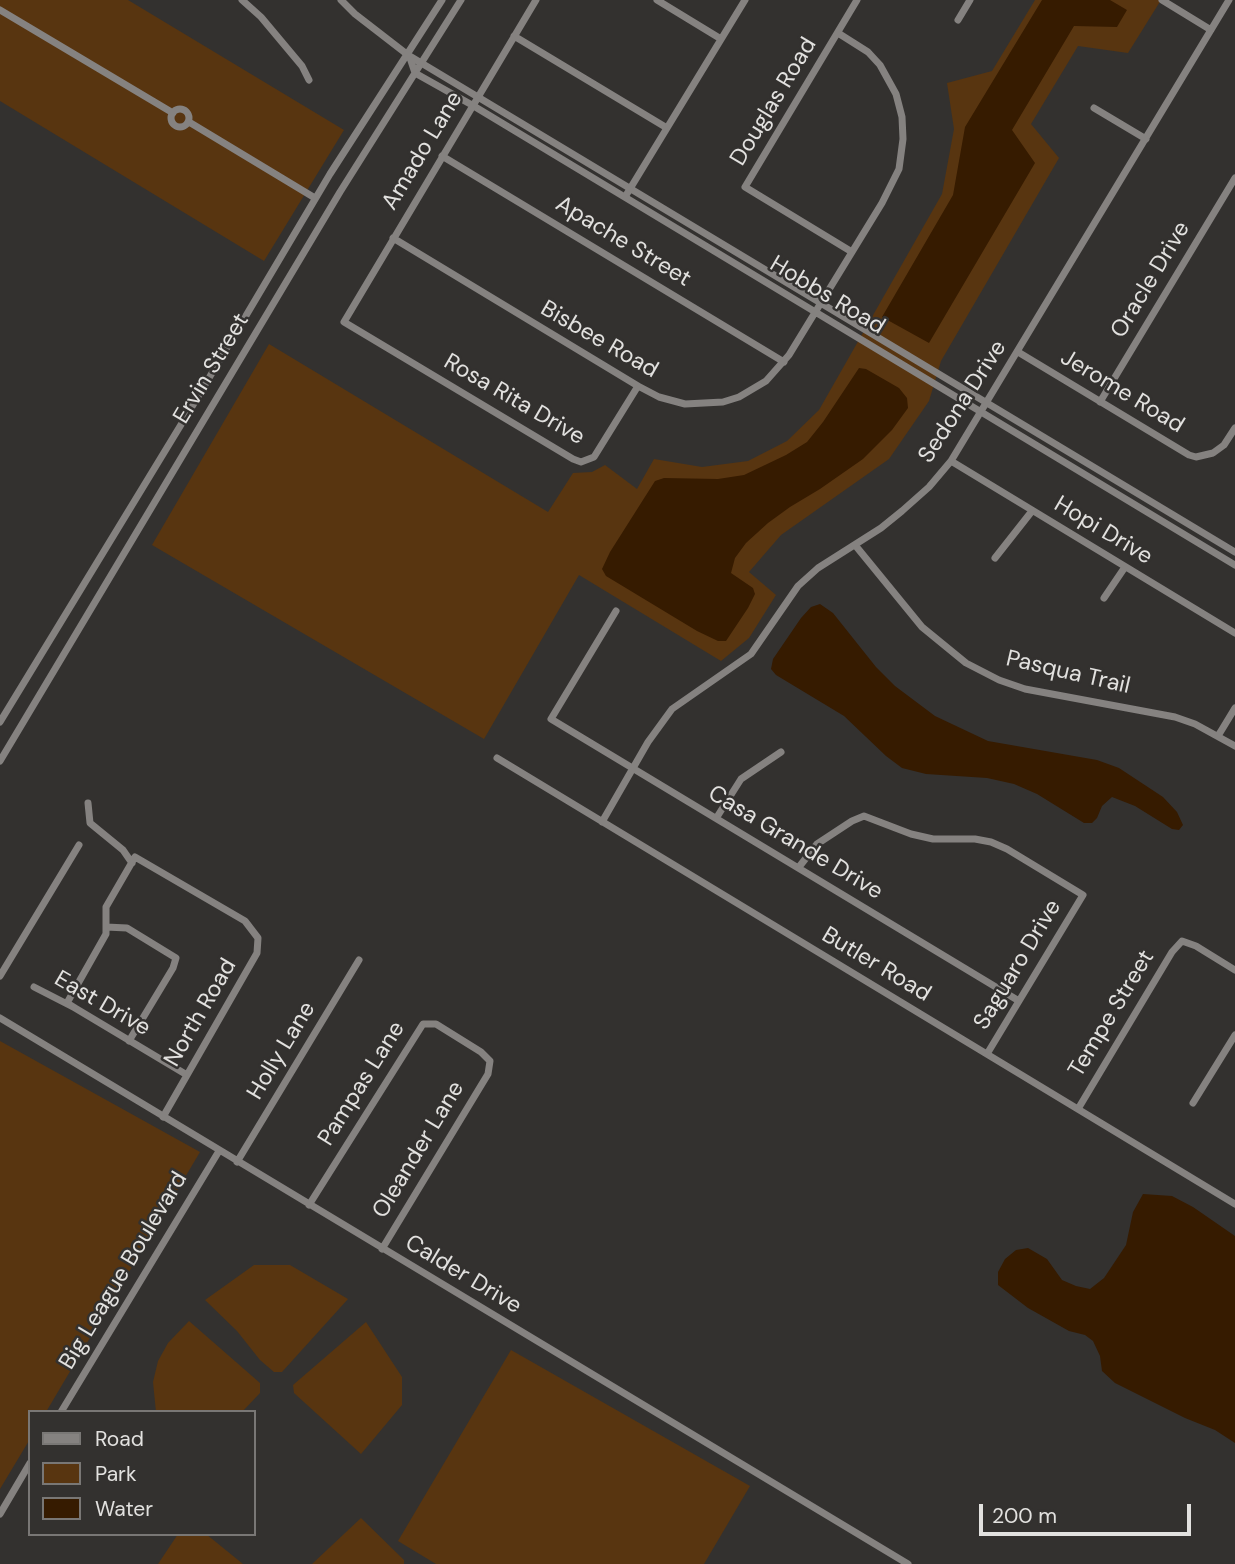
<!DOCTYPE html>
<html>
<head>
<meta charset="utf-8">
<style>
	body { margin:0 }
	#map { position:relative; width:1235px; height:1564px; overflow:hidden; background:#33312f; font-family:"DM Sans",sans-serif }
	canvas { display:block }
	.legend { position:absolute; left:28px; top:1410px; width:228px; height:126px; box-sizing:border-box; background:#33312f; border:2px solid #797775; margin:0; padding:9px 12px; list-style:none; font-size:21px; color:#e2e1df }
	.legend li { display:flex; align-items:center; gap:14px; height:35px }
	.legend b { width:35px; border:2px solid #797775 }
	.scale { position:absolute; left:979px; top:1504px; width:212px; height:32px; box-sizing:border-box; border:4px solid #e2e1df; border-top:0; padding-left:9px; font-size:21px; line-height:24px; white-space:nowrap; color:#e2e1df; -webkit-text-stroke:5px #33312f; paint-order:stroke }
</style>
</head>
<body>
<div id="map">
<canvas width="1235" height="1564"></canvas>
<ul class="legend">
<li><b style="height:9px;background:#858280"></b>Road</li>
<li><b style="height:19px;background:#583510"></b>Park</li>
<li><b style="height:19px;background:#361b00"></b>Water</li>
</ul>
<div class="scale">200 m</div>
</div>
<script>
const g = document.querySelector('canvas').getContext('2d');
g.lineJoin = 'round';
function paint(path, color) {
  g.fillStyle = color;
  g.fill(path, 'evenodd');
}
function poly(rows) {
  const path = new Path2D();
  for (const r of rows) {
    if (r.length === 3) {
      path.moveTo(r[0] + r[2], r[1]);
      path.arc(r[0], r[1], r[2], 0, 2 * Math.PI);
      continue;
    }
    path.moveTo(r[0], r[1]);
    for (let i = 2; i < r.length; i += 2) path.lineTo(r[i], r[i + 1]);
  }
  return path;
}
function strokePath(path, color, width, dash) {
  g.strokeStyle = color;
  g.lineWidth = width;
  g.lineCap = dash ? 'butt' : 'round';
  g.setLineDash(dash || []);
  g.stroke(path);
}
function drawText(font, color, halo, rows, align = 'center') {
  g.font = font + ' "DM Sans",sans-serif';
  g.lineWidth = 5;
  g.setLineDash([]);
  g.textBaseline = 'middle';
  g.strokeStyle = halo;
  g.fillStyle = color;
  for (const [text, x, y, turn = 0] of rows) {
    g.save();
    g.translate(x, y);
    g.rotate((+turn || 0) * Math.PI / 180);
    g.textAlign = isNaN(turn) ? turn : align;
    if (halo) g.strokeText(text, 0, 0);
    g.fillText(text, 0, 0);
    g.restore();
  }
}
const green = poly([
	[0,0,128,0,344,130,264,261,0,101],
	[1035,0,1161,0,1128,53,1078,46,1031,124,1059,158,941,361,929,401,889,459,781,535,749,572,776,595,749,638,721,661,579,575,484,739,152,545,269,344,548,512,573,473,592,472,605,465,637,489,654,459,702,467,748,461,787,441,819,410,942,194,954,129,947,83,992,71],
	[0,1041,200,1152,46,1412,30,1412,30,1439,0,1489],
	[254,1265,290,1265,348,1299,282,1372,274,1372,260,1360,237,1331,205,1300],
	[189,1321,260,1383,260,1393,242,1412,156,1412,153,1382,158,1361,168,1343],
	[366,1322,402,1377,402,1405,361,1454,294,1393,293,1385],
	[511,1350,750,1486,704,1564,436,1564,398,1541],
	[361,1518,404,1560,404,1564,312,1564],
	[178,1534,206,1534,243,1564,158,1564]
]);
const water = poly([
	[1042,0,1110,0,1127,10,1117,27,1074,26,1012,130,1035,163,929,343,882,317,953,195,965,127],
	[859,368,866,369,899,388,907,398,908,408,892,430,863,459,820,489,790,507,768,523,746,543,735,558,731,573,753,588,755,594,748,608,726,641,718,641,697,631,606,576,602,569,610,552,655,481,664,478,718,479,744,475,786,455,807,442,823,422],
	[820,604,833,613,876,667,895,686,935,716,988,741,1097,760,1119,768,1163,797,1177,812,1183,825,1179,830,1172,829,1135,806,1112,797,1102,806,1097,818,1092,823,1084,823,1037,794,1014,784,987,778,926,774,902,768,886,756,844,716,776,675,771,669,773,659,801,618,811,607],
	[1143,1194,1172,1196,1193,1207,1235,1236,1235,1443,1215,1430,1185,1418,1115,1383,1102,1371,1100,1356,1093,1341,1085,1335,1069,1331,1028,1308,998,1285,998,1272,1005,1259,1016,1250,1028,1248,1047,1259,1062,1280,1076,1286,1090,1289,1104,1278,1126,1245,1133,1212]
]);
const minor = poly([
	[242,0,261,17,302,66,309,80],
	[341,0,355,14,408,55,1235,552],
	[536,0,344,322,573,459,581,462,594,457,638,386],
	[657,0,721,39],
	[1162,0,1211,30],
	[0,10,173,113],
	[958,20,970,0],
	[514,36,667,128],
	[409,55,415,73,472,105,1235,565],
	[1094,108,1146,139],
	[180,118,9],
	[189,122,315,198],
	[442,156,784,362],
	[625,197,745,0],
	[393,238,638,386,659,397,685,404,723,402,739,397,766,381,789,355,882,203,899,169,903,139,902,117,896,94,880,65,868,52,838,33],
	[852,252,745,187,857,0],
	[1018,352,1189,455,1196,457,1213,453,1224,445,1235,428],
	[1100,402,1235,178],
	[951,461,1235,633],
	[855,545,922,627,966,663,999,680,1025,689,1175,717,1195,724,1235,746],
	[995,558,1032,511],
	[1104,598,1125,567],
	[616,611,551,719,1019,1001],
	[0,722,193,405,330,174,442,0],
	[1218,736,1235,708],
	[497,758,1235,1204],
	[0,761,340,192,461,0],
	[88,803,90,823,123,850,132,863],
	[717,817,741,779,781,752],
	[602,822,648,742,672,709,751,654,798,586,818,568,881,528,902,511,929,487,951,461,1229,0],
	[799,867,817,844,852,821,864,816,911,834,933,839,975,839,991,842,1007,849,1083,895,987,1054],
	[106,927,127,928,176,958,173,968,129,1041],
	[0,976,79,845],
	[34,987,75,1008,187,1075],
	[75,1008,67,1003,106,934,106,907,135,857,245,921,258,938,257,953,163,1117],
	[0,1018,908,1564],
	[1193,1103,1235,1035],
	[1078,1109,1172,952,1182,941,1196,946,1235,970],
	[237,1162,359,960],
	[309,1205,423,1024,436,1024,481,1052,490,1061,488,1074,382,1249],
	[61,1412,219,1151],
	[0,1514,30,1463]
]);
const streetNames = [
	["Douglas Road",774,102,-59],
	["Amado Lane",423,151,-59],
	["Apache Street",623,242,31],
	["Oracle Drive",1151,280,-59],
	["Hobbs Road",827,296,31],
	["Bisbee Road",599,340,30],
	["Ervin Street",212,369,-59],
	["Jerome Road",1122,392,31],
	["Rosa Rita Drive",514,400,30],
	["Sedona Drive",963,402,-57],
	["Hopi Drive",1103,531,31],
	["Pasqua Trail",1068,673,13],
	["Casa Grande Drive",795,843,31],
	["Butler Road",876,965,31],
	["Saguaro Drive",1018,965,-59],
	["East Drive",102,1004,30],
	["North Road",201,1013,-60],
	["Tempe Street",1112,1014,-59],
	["Holly Lane",282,1051,-59],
	["Pampas Lane",362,1084,-58],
	["Oleander Lane",419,1150,-59],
	["Big League Boulevard",124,1271,-59],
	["Calder Drive",463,1275,31]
];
paint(green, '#583510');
paint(water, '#361b00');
strokePath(minor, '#858280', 7);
drawText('23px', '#e2e1df', '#33312f', streetNames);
</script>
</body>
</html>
